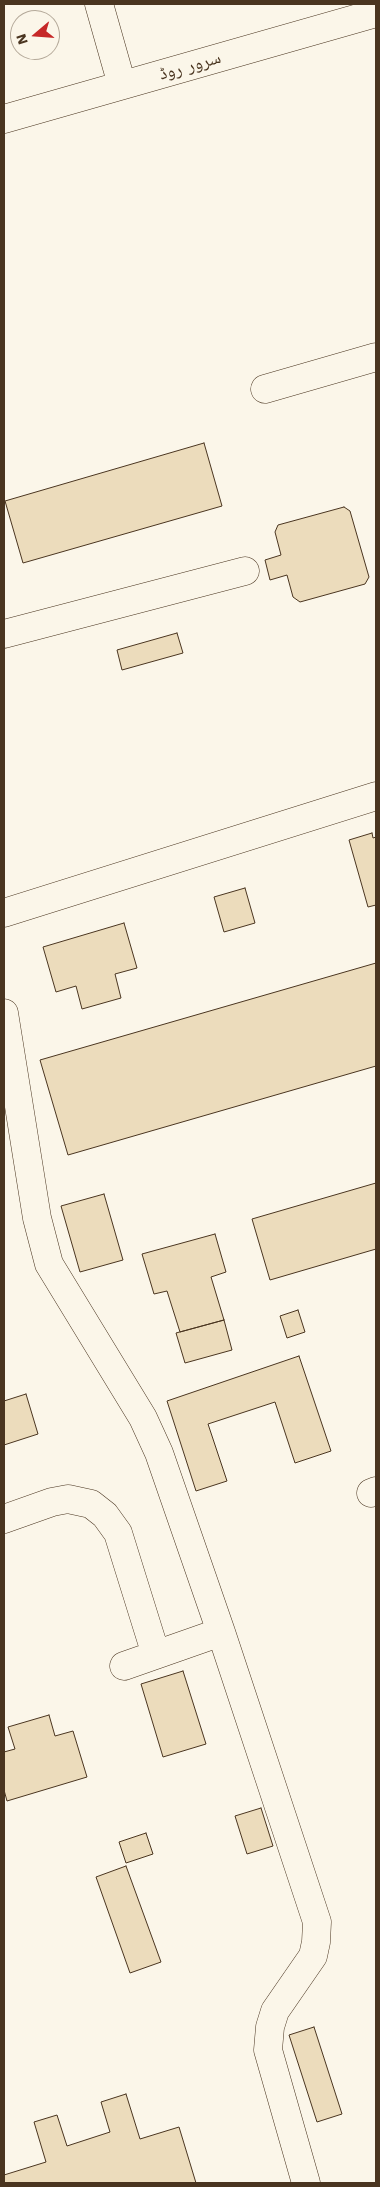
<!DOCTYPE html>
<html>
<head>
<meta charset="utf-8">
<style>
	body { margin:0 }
	#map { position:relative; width:380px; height:2187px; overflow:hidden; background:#fbf6e9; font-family:"Work Sans",sans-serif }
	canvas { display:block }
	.frame { position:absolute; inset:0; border:5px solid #4a3520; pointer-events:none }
	.north { position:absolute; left:10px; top:10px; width:50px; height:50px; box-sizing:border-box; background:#fbf6e9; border:1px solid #b4a999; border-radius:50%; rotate:252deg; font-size:14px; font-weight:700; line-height:20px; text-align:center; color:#4a3520 }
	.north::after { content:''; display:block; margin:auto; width:18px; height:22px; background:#c62828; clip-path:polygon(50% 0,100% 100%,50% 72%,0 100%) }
</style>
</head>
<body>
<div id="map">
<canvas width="380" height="2187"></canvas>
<div class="frame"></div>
<div class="north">N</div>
</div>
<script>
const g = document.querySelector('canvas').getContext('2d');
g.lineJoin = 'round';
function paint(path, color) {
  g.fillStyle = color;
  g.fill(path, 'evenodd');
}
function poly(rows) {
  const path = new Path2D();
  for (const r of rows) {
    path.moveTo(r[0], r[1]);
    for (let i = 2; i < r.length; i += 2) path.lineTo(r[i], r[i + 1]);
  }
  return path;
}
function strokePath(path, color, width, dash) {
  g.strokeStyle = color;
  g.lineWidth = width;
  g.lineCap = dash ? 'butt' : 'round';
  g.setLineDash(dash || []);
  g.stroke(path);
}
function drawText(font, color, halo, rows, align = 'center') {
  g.font = font + ' "Work Sans","Noto Naskh Arabic",sans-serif';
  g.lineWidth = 4;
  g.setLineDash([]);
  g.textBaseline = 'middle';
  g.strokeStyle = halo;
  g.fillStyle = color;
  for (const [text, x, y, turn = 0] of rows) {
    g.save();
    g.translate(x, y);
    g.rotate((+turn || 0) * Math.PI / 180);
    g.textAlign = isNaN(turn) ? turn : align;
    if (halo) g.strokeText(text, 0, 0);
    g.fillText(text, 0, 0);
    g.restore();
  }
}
const building = poly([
	[204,443,222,506,23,563,5,501,204,443],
	[344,507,350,511,369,577,365,584,300,602,293,597,287,575,270,580,265,560,281,555,275,532,278,525,344,507],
	[177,633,183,653,122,670,117,650,177,633],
	[372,833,373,838,376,837,376,905,368,907,349,840,372,833],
	[245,888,255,923,224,932,214,897,245,888],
	[124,923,137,968,115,974,121,998,82,1009,76,986,56,992,43,947,124,923],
	[376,963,376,1066,68,1155,40,1060,376,963],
	[376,1183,376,1249,270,1280,252,1219,376,1183],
	[104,1194,123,1260,80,1272,61,1206,104,1194],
	[215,1234,226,1272,211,1277,224,1320,180,1332,167,1291,154,1294,142,1254,215,1234],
	[298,1310,305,1332,287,1338,280,1316,298,1310],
	[224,1320,232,1350,185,1363,176,1333,224,1320],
	[299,1356,331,1451,295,1463,275,1402,208,1424,227,1481,196,1491,167,1401,299,1356],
	[26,1394,38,1434,4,1445,4,1401,26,1394],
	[183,1671,206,1744,163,1757,141,1684,183,1671],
	[49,1715,55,1736,73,1731,87,1777,7,1801,4,1790,4,1752,15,1749,8,1727,49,1715],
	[261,1808,273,1846,247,1854,235,1816,261,1808],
	[146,1833,153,1854,126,1863,119,1842,146,1833],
	[126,1866,161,1962,130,1973,96,1877,126,1866],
	[314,2027,342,2114,317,2122,289,2035,314,2027],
	[126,2094,140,2139,179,2127,196,2183,4,2183,4,2175,46,2162,34,2122,57,2115,67,2146,110,2132,101,2102,126,2094]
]);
const minor = poly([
	[99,4,122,85],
	[4,119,376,13],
	[265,389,376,357],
	[4,634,245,571],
	[4,913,376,796],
	[4,1013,37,1218,49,1264,143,1418,159,1453,221,1632,317,1922,316,1942,313,1956,275,2011,270,2027,268,2050,306,2183],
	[371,1493,376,1491],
	[4,1519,52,1502,68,1499,91,1504,105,1515,118,1533,156,1655],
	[124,1666,221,1632]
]);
const streetNames = [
	["سرور روڈ",190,66,-16]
];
paint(building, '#ecdcbc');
strokePath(building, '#4a3520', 1);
strokePath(minor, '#4a3520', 29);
strokePath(minor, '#fbf6e9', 28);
drawText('18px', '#4a3520', '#fbf6e9', streetNames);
</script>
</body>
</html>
